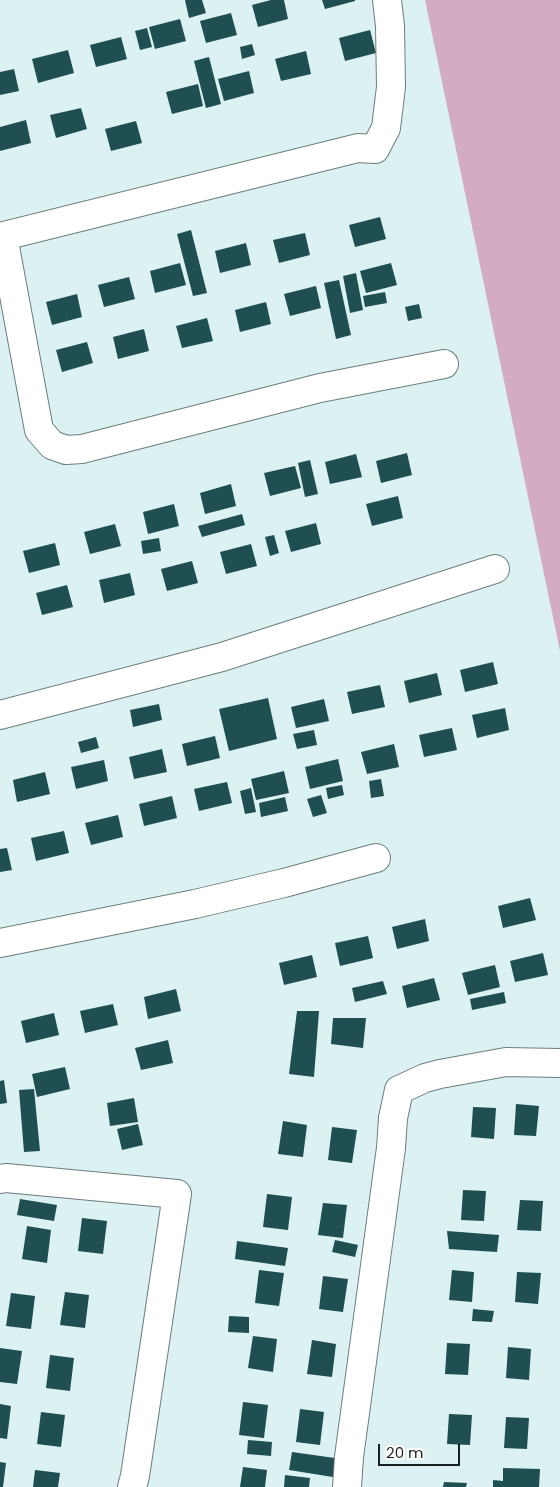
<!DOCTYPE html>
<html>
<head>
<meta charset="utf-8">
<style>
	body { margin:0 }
	#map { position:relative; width:560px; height:1487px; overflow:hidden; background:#dcf1f2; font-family:Poppins,sans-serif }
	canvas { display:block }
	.scale { position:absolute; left:378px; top:1444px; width:82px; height:22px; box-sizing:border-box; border:2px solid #192021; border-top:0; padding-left:6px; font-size:15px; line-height:18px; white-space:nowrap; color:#192021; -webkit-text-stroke:4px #fff; paint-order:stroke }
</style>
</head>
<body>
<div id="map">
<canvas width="560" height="1487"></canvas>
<div class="scale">20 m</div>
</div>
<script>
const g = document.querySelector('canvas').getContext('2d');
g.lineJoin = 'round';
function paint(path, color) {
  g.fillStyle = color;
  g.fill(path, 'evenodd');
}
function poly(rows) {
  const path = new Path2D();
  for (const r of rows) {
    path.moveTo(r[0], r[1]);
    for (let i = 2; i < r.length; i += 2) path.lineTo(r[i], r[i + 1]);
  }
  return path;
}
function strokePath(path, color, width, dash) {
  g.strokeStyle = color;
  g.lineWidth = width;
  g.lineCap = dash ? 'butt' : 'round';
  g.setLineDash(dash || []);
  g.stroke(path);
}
const green = poly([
	[425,0,560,0,560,651]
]);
const building = poly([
	[185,0,202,0,206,13,189,18],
	[271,0,284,0,288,19,258,27,252,5],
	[322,0,355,0,355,1,325,9],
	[231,13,237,35,206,43,200,21],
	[180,19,186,41,155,49,149,27],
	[147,28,152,47,140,50,135,31],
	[370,30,376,53,345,61,339,38],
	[121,37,127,59,96,67,90,45],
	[252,44,255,55,242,59,240,47],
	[68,50,74,73,38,83,32,59],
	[306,51,311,74,281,81,275,59],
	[209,57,221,104,206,108,194,61],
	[14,69,19,91,0,95,0,72],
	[249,71,254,93,224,101,218,79],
	[198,84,203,106,172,114,166,92],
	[81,108,87,129,56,138,50,115],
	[26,120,31,143,0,151,0,127],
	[136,121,142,143,111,151,105,129],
	[380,217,386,239,355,247,349,225],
	[191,230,207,293,193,296,177,234],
	[305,233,310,255,279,263,273,240],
	[246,243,251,265,220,273,215,251],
	[180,263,186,285,155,293,150,271],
	[391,263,397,285,366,293,360,271],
	[356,273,363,310,350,313,343,276],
	[129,277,135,299,104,307,98,285],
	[339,280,351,335,336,339,324,283],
	[316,286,321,308,290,316,284,294],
	[385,292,387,303,365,307,363,296],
	[77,294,82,317,52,325,46,302],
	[266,302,271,324,240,332,235,310],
	[419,304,422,318,408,321,405,307],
	[207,318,213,341,182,348,176,326],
	[144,329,149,351,118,359,113,337],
	[87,342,93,363,62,372,56,350],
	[407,453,412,475,381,483,376,461],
	[356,454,362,477,330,484,325,462],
	[310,460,318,494,305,497,298,463],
	[295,466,301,488,270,496,264,473],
	[231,484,236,506,205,514,200,493],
	[398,496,403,518,372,526,366,504],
	[174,504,179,526,148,534,143,512],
	[242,514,245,525,202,537,198,526],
	[316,523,321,544,291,552,285,531],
	[115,524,121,546,90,554,84,532],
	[274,535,279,553,270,556,265,537],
	[159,538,161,551,143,554,141,541],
	[55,543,60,565,29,573,23,551],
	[251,544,257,566,226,574,220,552],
	[192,561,198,583,167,591,161,569],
	[130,573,135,595,104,603,99,580],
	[67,585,73,607,42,615,36,593],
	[493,662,498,684,465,692,460,670],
	[437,673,442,695,409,703,404,681],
	[380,685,385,707,352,714,347,692],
	[268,698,277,739,229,751,219,709],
	[324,699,329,721,296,728,291,707],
	[159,704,162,720,133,727,130,710],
	[505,708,509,730,477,738,472,715],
	[452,728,457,750,424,757,419,735],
	[314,730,317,745,297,749,293,734],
	[215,736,220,758,187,766,182,744],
	[96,737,99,748,81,753,78,742],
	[394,744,399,767,367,774,361,752],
	[162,749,167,772,134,779,129,757],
	[338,759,343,781,310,789,305,767],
	[104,760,108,781,76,789,71,767],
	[284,771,289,793,256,800,251,779],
	[45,772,50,794,17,802,13,780],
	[381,779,384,796,371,798,369,781],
	[227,782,232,803,199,811,194,789],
	[342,785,344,795,328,799,326,788],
	[251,788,256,812,245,814,240,791],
	[321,795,327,813,313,817,307,799],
	[172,796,177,818,144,826,139,804],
	[285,797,288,811,261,817,259,803],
	[118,815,123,837,91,845,85,823],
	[64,831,69,853,36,861,31,838],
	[7,848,12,870,0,872,0,849],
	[530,898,536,920,503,928,498,906],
	[425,919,429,941,397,949,392,927],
	[368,936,373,958,340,966,335,943],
	[543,953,548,975,515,982,510,961],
	[312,955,317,977,284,985,279,963],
	[495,965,500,987,468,995,462,973],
	[434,978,440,1000,407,1008,402,986],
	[383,981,387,994,355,1002,352,988],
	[176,989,181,1011,148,1019,144,997],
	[504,992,506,1003,472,1010,470,999],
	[113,1004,118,1025,85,1033,80,1011],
	[297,1011,319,1011,314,1077,289,1074],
	[54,1013,59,1035,26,1043,21,1021],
	[333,1018,366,1018,363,1048,331,1044],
	[168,1040,173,1063,141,1070,135,1048],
	[65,1067,70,1089,37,1097,32,1074],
	[4,1080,7,1103,0,1104,0,1081],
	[34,1089,40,1151,24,1152,19,1090],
	[134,1098,138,1122,110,1126,107,1103],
	[516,1104,539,1106,536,1136,514,1135],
	[473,1107,496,1108,494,1139,471,1137],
	[283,1121,307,1125,303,1157,278,1154],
	[138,1124,143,1145,122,1150,117,1129],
	[332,1127,357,1130,352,1163,328,1160],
	[463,1190,486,1191,484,1221,461,1220],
	[267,1194,292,1197,288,1230,263,1227],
	[20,1199,57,1205,54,1221,17,1215],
	[520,1200,543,1201,541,1231,517,1230],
	[323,1203,347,1205,343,1238,318,1235],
	[82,1218,107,1221,103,1254,78,1251],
	[27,1226,51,1230,47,1263,22,1259],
	[447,1231,499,1235,497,1252,449,1249],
	[335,1240,358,1245,355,1257,332,1252],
	[237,1241,288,1248,285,1266,235,1259],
	[259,1270,284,1273,279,1306,255,1303],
	[452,1270,474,1272,472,1302,449,1300],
	[517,1272,541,1273,538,1304,515,1302],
	[323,1276,348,1279,343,1312,319,1309],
	[65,1292,89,1295,85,1328,60,1325],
	[11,1293,35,1296,31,1329,6,1326],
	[473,1309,494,1311,492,1322,472,1321],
	[229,1316,249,1317,249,1333,228,1332],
	[253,1336,277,1339,273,1372,248,1368],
	[312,1340,336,1344,332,1377,307,1374],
	[447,1343,470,1344,468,1375,445,1374],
	[508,1347,531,1349,529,1380,506,1378],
	[0,1348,22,1351,17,1384,0,1382],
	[50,1355,74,1358,70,1391,46,1388],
	[243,1402,268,1405,264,1438,239,1435],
	[0,1404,11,1406,7,1439,0,1438],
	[300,1409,324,1412,320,1445,296,1442],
	[41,1412,65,1415,61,1447,37,1444],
	[449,1414,472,1415,470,1445,447,1444],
	[506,1417,529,1418,527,1449,504,1448],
	[248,1440,272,1442,271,1456,247,1454],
	[292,1452,342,1459,339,1478,289,1470],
	[0,1462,6,1463,3,1487,0,1487],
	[243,1467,267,1470,265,1487,240,1487],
	[503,1468,540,1469,539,1487,493,1487,493,1480,503,1481],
	[35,1470,60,1473,58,1487,33,1487],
	[285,1475,310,1478,309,1487,284,1487],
	[444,1482,467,1483,466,1487,443,1487]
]);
const minor = poly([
	[3,236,39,430,52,445,66,450,82,449,320,388,444,364],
	[0,237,358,148,375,149,386,128,391,87,390,26,387,0],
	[0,715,222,657,495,569],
	[0,943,195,904,284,883,376,858],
	[0,1179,6,1178,177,1194,135,1476,132,1487],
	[347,1487,349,1457,391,1148,393,1118,399,1090,425,1078,440,1074,506,1062,560,1063]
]);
paint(green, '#d3acc3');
paint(building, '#1f4f51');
strokePath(minor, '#6b7d7e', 30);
strokePath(minor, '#fff', 28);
</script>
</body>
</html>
